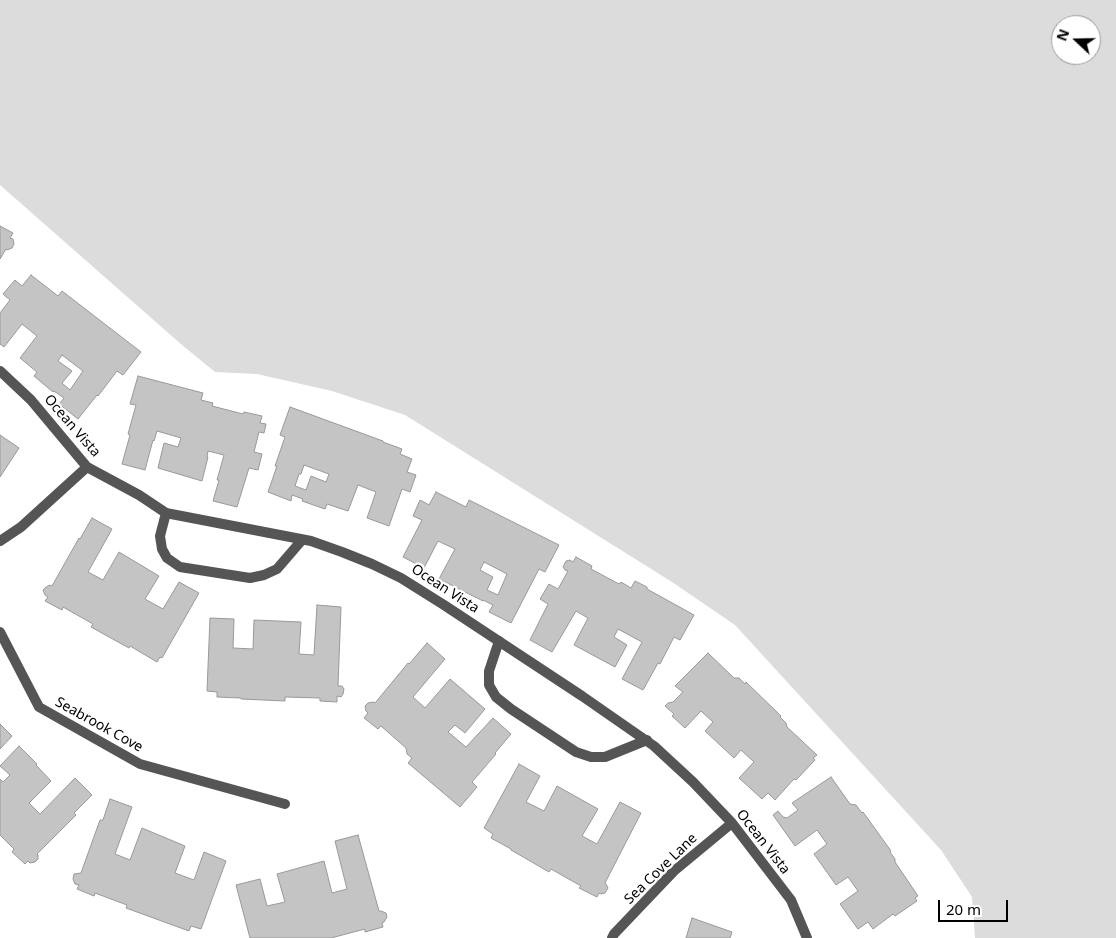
<!DOCTYPE html>
<html>
<head>
<meta charset="utf-8">
<style>
	body { margin:0 }
	#map { position:relative; width:1116px; height:938px; overflow:hidden; background:#fff; font-family:"Noto Sans",sans-serif }
	canvas { display:block }
	.north { position:absolute; left:1051px; top:15px; width:50px; height:50px; box-sizing:border-box; background:#fff; border:1px solid #999; border-radius:50%; rotate:291deg; font-size:14px; font-weight:700; line-height:20px; text-align:center; color:#000 }
	.north::after { content:''; display:block; margin:auto; width:18px; height:22px; background:#000; clip-path:polygon(50% 0,100% 100%,50% 72%,0 100%) }
	.scale { position:absolute; left:938px; top:900px; width:70px; height:22px; box-sizing:border-box; border:2px solid #000; border-top:0; padding-left:6px; font-size:15px; line-height:18px; white-space:nowrap; color:#000; -webkit-text-stroke:4px #fff; paint-order:stroke }
</style>
</head>
<body>
<div id="map">
<canvas width="1116" height="938"></canvas>
<div class="north">N</div>
<div class="scale">20 m</div>
</div>
<script>
const g = document.querySelector('canvas').getContext('2d');
g.lineJoin = 'round';
function paint(path, color) {
  g.fillStyle = color;
  g.fill(path, 'evenodd');
}
function poly(rows) {
  const path = new Path2D();
  for (const r of rows) {
    path.moveTo(r[0], r[1]);
    for (let i = 2; i < r.length; i += 2) path.lineTo(r[i], r[i + 1]);
  }
  return path;
}
function strokePath(path, color, width, dash) {
  g.strokeStyle = color;
  g.lineWidth = width;
  g.lineCap = dash ? 'butt' : 'round';
  g.setLineDash(dash || []);
  g.stroke(path);
}
function drawText(font, color, halo, rows, align = 'center') {
  g.font = font + ' "Noto Sans",sans-serif';
  g.lineWidth = 4.5;
  g.setLineDash([]);
  g.textBaseline = 'middle';
  g.strokeStyle = halo;
  g.fillStyle = color;
  for (const [text, x, y, turn = 0] of rows) {
    g.save();
    g.translate(x, y);
    g.rotate((+turn || 0) * Math.PI / 180);
    g.textAlign = isNaN(turn) ? turn : align;
    if (halo) g.strokeText(text, 0, 0);
    g.fillText(text, 0, 0);
    g.restore();
  }
}
const green = poly([
	[0,0,1116,0,1116,938,975,938,972,897,941,850,735,625,672,582,405,415,332,391,257,374,215,372,182,345,0,185],
	[1061,25,1091,25,1091,55,1061,55]
]);
const building = poly([
	[0,226,13,233,10,238,13,239,14,244,12,248,7,250,6,249,0,259,0,226],
	[31,275,58,296,62,291,141,352,123,375,117,371,98,396,97,395,78,419,59,404,64,398,54,391,53,392,34,376,37,372,20,358,37,336,22,324,4,347,0,344,0,313,10,300,3,294,15,280,22,286,31,275],
	[62,355,83,371,70,390,62,383,72,371,58,361,62,355],
	[138,376,203,393,201,400,213,403,212,406,243,414,244,412,262,416,260,423,266,424,264,433,259,432,254,452,262,454,258,470,249,468,237,507,213,501,219,480,217,480,224,455,208,451,207,457,208,457,202,481,158,468,164,443,178,447,181,438,157,431,154,441,153,440,145,470,122,464,130,435,128,434,136,405,130,404,138,376],
	[290,407,383,441,383,442,402,449,400,454,412,459,407,472,416,475,410,492,402,489,389,526,367,518,376,492,358,485,348,511,327,504,325,509,302,501,303,499,292,495,291,501,268,492,277,466,275,466,285,437,280,435,290,407],
	[304,465,329,474,326,482,311,476,306,490,295,486,299,474,301,474,304,465],
	[0,435,19,448,0,477,0,435],
	[436,492,466,507,469,500,559,545,545,572,539,569,511,623,489,612,493,605,483,600,483,601,439,579,455,549,438,541,424,568,403,557,422,520,413,516,420,500,429,505,436,492],
	[484,562,507,574,498,595,487,590,493,577,480,570,484,562],
	[92,518,112,529,88,572,103,580,119,552,159,576,145,599,163,609,179,582,199,593,162,658,160,657,157,662,130,646,129,648,91,627,93,624,63,607,62,610,45,601,48,597,45,595,43,590,46,587,50,585,52,586,79,538,80,539,92,518],
	[576,557,592,566,591,569,619,584,621,582,631,588,635,581,647,587,647,589,694,615,680,640,674,637,660,664,658,663,643,690,622,679,642,642,618,629,614,637,627,645,615,667,574,645,588,618,576,611,552,652,530,640,548,604,540,599,549,584,558,589,568,571,565,570,563,567,566,561,570,560,573,562,576,557],
	[317,605,341,607,338,686,342,686,344,689,343,694,341,697,337,696,337,702,320,701,320,698,285,697,285,701,241,699,241,698,217,697,217,692,207,691,210,618,234,619,233,648,253,649,254,620,301,622,299,654,314,655,317,605],
	[427,643,445,659,413,697,425,708,450,679,485,709,465,733,455,725,448,732,466,747,493,718,511,734,495,753,496,754,472,782,477,787,460,807,408,763,412,758,407,754,406,748,381,726,378,729,364,718,368,713,366,711,365,706,368,703,373,702,375,703,408,663,409,664,427,643],
	[708,653,734,678,739,678,745,684,746,682,781,716,780,717,786,723,787,727,817,755,813,758,815,760,796,780,794,779,775,800,768,793,762,799,739,778,754,762,741,750,734,758,705,731,713,722,701,711,685,728,672,716,674,714,665,706,668,703,673,702,683,692,675,686,708,653],
	[0,724,12,736,0,749,0,724],
	[19,746,37,764,36,765,51,781,29,803,40,814,75,778,92,795,74,813,76,815,37,854,38,855,38,859,35,862,30,863,28,861,25,864,12,852,14,849,0,835,0,779,3,782,10,775,0,766,19,746],
	[519,764,540,776,526,802,544,811,557,786,598,809,582,836,597,844,620,802,641,813,605,883,606,884,608,888,605,893,601,894,599,893,597,897,579,888,581,886,551,869,549,872,511,850,511,849,491,838,493,834,484,828,519,764],
	[831,777,850,804,856,805,862,813,863,812,891,851,890,852,895,859,895,862,918,896,915,898,917,901,895,916,893,914,873,929,868,922,858,929,840,904,858,891,848,877,836,885,814,854,827,844,817,830,795,846,773,815,778,811,783,817,787,818,798,810,792,803,831,777],
	[110,799,132,807,115,854,130,860,142,828,185,846,175,873,194,880,204,852,226,861,201,929,191,926,189,931,126,908,127,905,95,893,94,896,77,889,79,885,75,884,73,879,74,874,81,873,100,820,103,820,110,799],
	[358,835,379,911,381,911,386,913,387,917,384,922,382,923,383,927,365,932,365,929,331,938,250,938,236,885,260,879,267,906,285,902,277,874,324,861,332,893,347,889,335,841,358,835],
	[692,918,732,932,730,938,686,938,692,918]
]);
const service = poly([
	[499,641,489,671,489,685,496,697,511,709,576,752,591,757,605,757,647,740]
]);
const minor = poly([
	[0,371,31,400,87,467,139,495,166,513,311,541,342,552,372,564,401,578,444,605,582,696,654,746,693,782,732,823,791,900,807,938],
	[166,513,160,536,162,549,167,558,180,567,250,578,264,575,277,569,302,540],
	[0,541,21,527,87,467],
	[0,632,39,707,140,764,285,804],
	[612,938,614,934,674,871,732,823]
]);
const streetNames = [
	["Ocean Vista",72,426,49],
	["Ocean Vista",445,589,33],
	["Seabrook Cove",99,725,29],
	["Ocean Vista",763,842,52],
	["Sea Cove Lane",661,869,-44]
];
paint(green, '#dcdcdc');
paint(building, '#c4c4c4');
strokePath(building, '#999', 1);
strokePath(service, '#555', 10);
strokePath(minor, '#555', 10);
drawText('14px', '#000', '#fff', streetNames);
</script>
</body>
</html>
